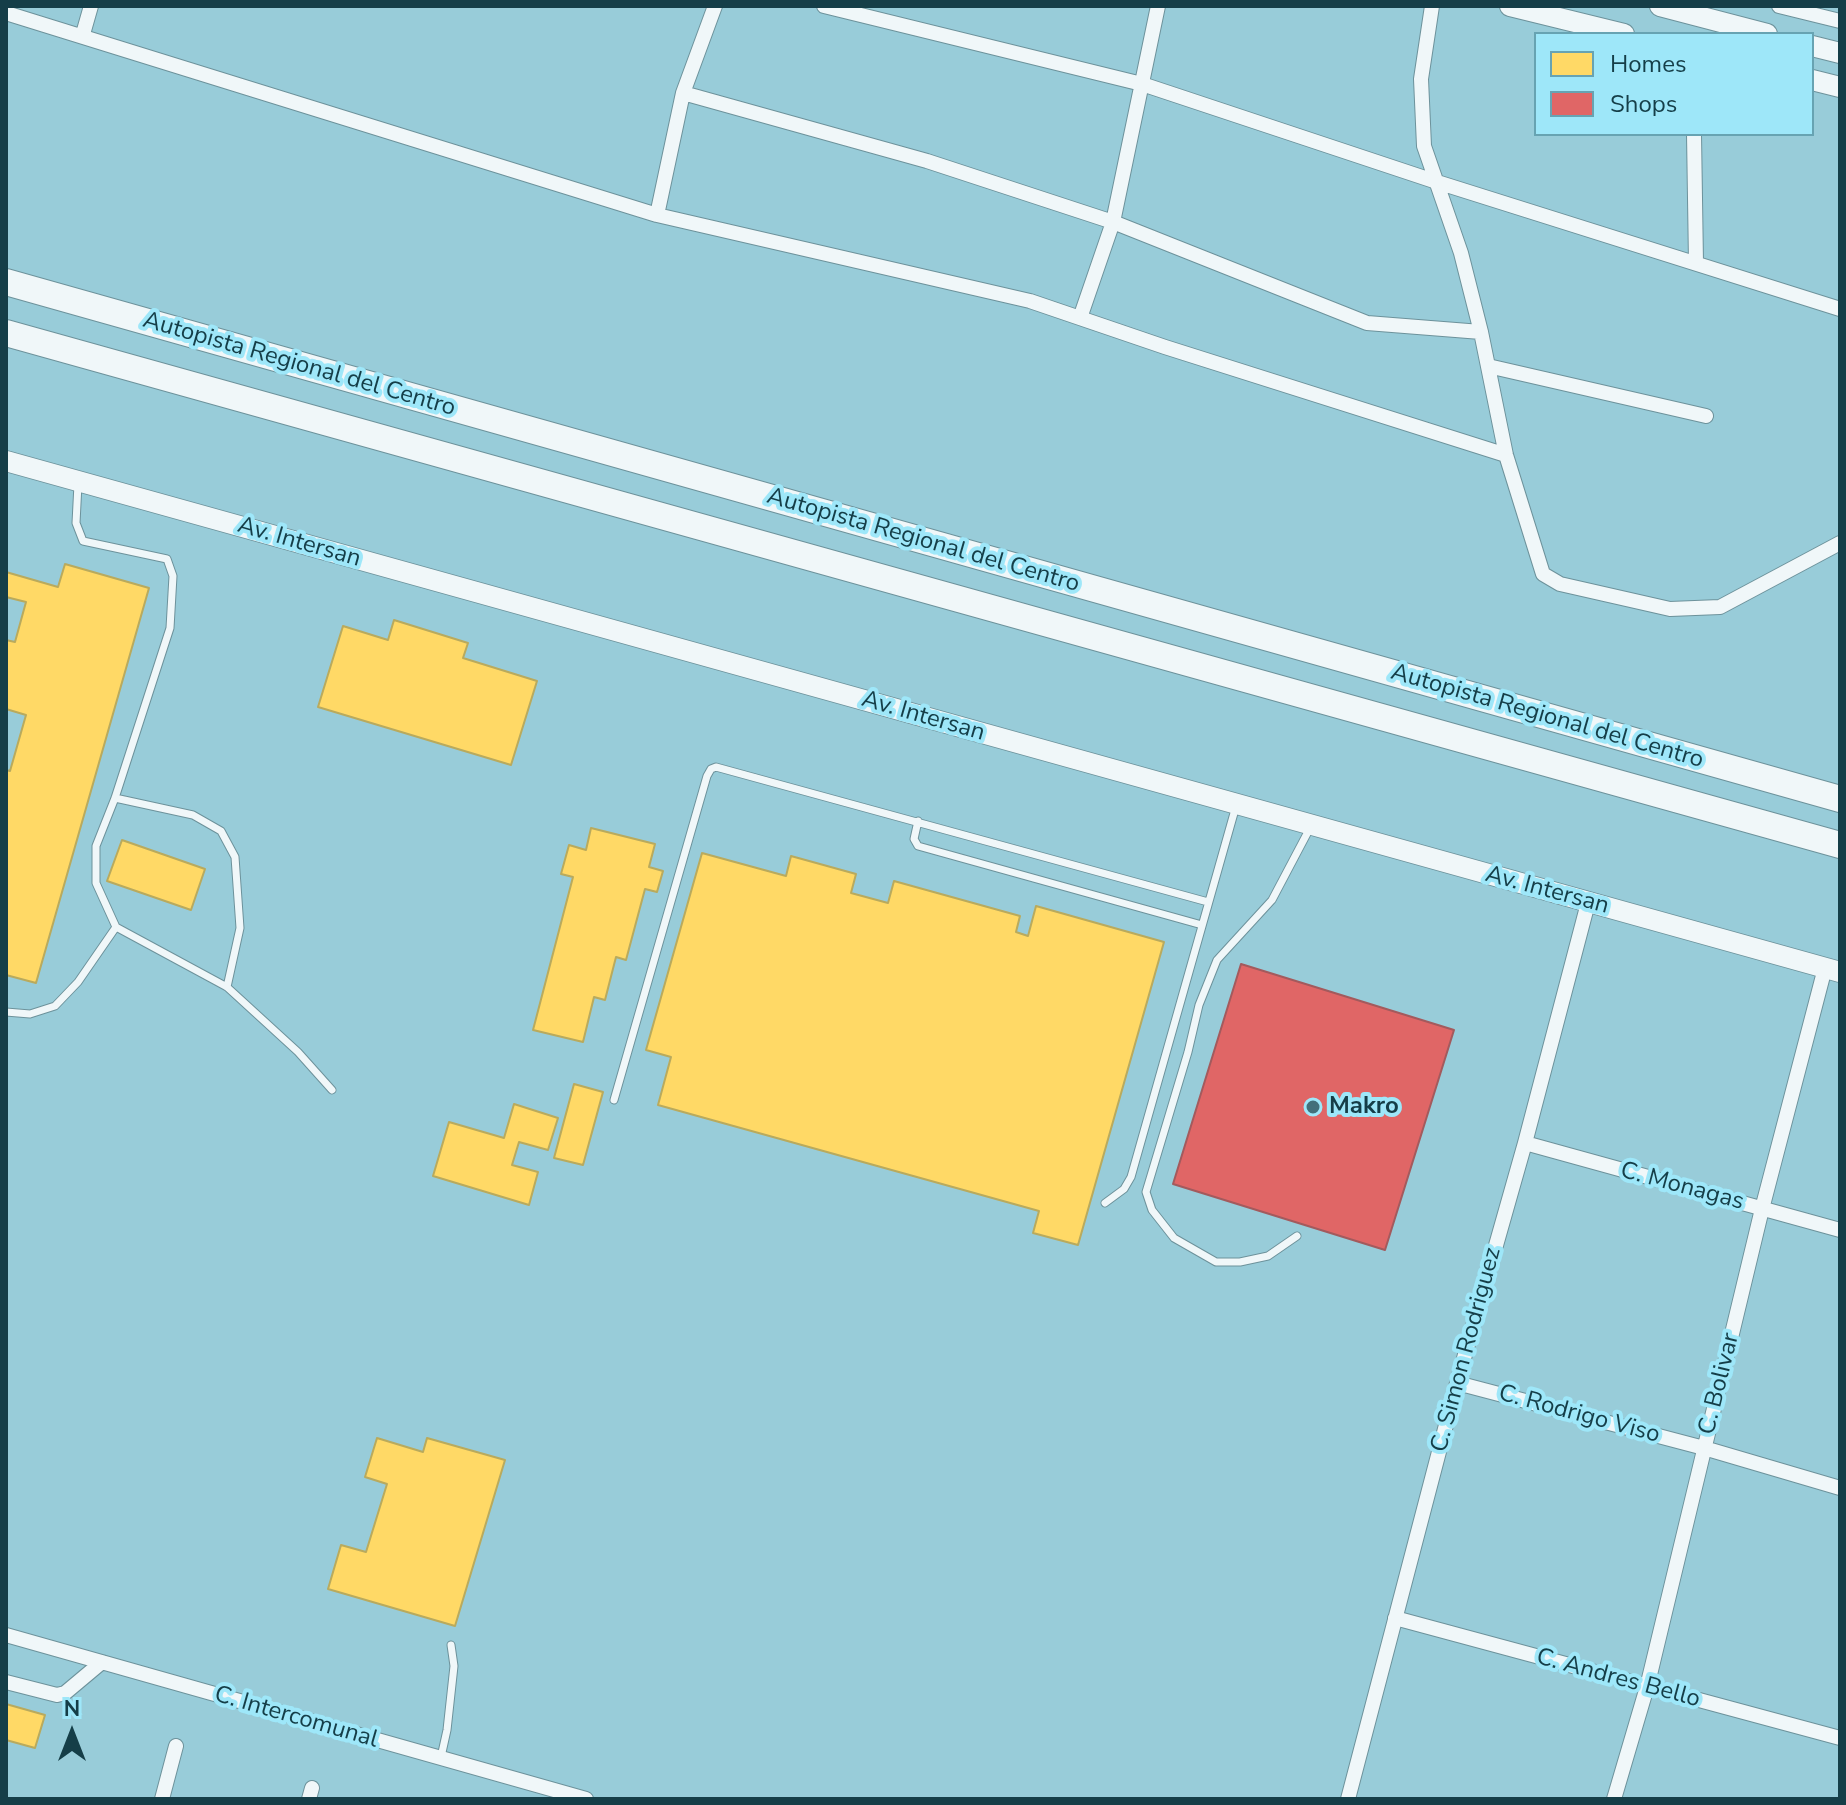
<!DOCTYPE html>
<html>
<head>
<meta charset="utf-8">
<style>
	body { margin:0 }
	#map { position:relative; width:1846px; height:1805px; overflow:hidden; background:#98ccd9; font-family:"Nunito Sans",sans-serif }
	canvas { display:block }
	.frame { position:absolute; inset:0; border:8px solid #153e48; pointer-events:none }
	.legend { position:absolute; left:1534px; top:32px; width:280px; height:104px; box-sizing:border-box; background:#9ee7f9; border:2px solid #67a3b2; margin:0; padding:10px 14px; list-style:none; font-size:24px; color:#153e48 }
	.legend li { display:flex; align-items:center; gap:16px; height:40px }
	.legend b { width:40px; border:2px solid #67a3b2 }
	.north { position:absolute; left:32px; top:1693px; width:80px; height:80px; -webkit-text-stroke:6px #9ee7f9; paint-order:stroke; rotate:0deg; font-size:22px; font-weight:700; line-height:32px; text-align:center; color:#153e48 }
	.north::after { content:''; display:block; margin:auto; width:28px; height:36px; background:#153e48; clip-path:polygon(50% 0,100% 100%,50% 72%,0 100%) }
</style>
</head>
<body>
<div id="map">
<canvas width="1846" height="1805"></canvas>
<div class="frame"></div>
<ul class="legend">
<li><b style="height:22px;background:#ffd966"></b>Homes</li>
<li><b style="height:22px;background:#e06666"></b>Shops</li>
</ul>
<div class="north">N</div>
</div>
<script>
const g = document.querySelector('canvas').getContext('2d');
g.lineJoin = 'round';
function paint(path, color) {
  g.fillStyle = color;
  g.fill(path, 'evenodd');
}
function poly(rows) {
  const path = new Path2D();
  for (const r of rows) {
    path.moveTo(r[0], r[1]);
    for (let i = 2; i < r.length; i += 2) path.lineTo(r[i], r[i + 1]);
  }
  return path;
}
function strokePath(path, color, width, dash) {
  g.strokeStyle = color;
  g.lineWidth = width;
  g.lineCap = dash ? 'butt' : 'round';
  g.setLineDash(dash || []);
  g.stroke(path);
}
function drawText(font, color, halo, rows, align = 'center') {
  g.font = font + ' "Nunito Sans",sans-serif';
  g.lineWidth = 8;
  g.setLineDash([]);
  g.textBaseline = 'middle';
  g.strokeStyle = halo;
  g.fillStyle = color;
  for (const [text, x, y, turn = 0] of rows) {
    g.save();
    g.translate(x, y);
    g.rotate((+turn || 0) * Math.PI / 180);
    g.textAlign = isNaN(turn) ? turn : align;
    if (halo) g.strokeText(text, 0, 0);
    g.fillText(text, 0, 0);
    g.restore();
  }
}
const homes = poly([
	[65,564,149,588,36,983,6,975,6,770,10,771,26,715,6,709,6,640,15,642,26,602,6,597,6,572,58,587,65,564],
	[394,620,468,643,463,658,537,681,511,765,318,707,343,626,388,640,394,620],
	[591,828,655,844,649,867,663,871,657,892,645,889,626,960,616,957,605,1000,594,997,583,1042,533,1030,573,877,561,874,569,845,586,850,591,828],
	[122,840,205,869,191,910,107,881,122,840],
	[702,853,786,876,791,856,856,874,851,893,888,903,894,881,1020,916,1016,932,1028,936,1036,906,1164,942,1078,1245,1033,1233,1039,1211,658,1105,671,1057,646,1050,702,853],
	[574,1084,603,1092,583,1165,554,1158,574,1084],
	[514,1104,558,1118,548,1150,519,1142,512,1165,538,1172,529,1205,433,1176,449,1122,504,1138,514,1104],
	[377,1438,423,1452,427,1438,505,1460,455,1626,328,1589,341,1545,366,1552,387,1484,365,1477,377,1438],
	[6,1704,45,1715,35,1748,6,1740,6,1704]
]);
const shops = poly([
	[1241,964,1454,1030,1385,1250,1173,1184,1241,964]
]);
const lane = poly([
	[78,484,76,523,83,541,167,559,173,576,170,628,115,798,96,846,96,883,116,927,227,987,298,1052,332,1090],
	[115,798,193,815,221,831,235,857,240,928,227,987],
	[918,821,914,839,918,846,1202,925],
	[6,1012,30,1014,55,1006,78,982,116,927],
	[614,1100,707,776,711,769,716,767,1208,902],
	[1105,1203,1124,1189,1131,1177,1236,806],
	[1297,1236,1268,1256,1240,1262,1216,1262,1174,1238,1152,1210,1146,1192,1188,1052,1199,1005,1217,960,1272,900,1310,828],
	[441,1757,447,1730,454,1666,451,1645]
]);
const street = poly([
	[824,6,1142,84,1437,182,1840,309],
	[1432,6,1421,79,1424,146,1461,253,1481,332,1506,455,1543,574,1560,584,1670,609,1720,607,1840,543],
	[1779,6,1840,21],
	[6,13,657,215,1030,301,1165,347,1506,455],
	[83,34,91,6],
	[683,93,927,161,1113,222,1367,323,1481,332],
	[1694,134,1696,263],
	[657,215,683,93,715,6],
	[1080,318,1113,222,1158,6],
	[1488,366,1706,416],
	[1525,1143,1840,1230],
	[1457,1383,1704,1448,1840,1488],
	[1395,1618,1840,1738],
	[6,1635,586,1799],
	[6,1682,57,1695,65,1693,102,1662],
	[162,1799,176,1746],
	[309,1799,312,1788],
	[1348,1799,1457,1383,1525,1143,1588,903],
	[1614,1799,1647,1687,1762,1209,1825,968]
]);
const secondary = poly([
	[1510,6,1624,34],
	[1660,6,1767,34],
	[1812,46,1840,53],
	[1812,80,1840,87],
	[6,461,1840,972]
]);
const highway = poly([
	[6,282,1840,799],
	[6,333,1840,845]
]);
const markers = [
	[1313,1107,8,"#43707b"]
];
const streetNames = [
	["Autopista Regional del Centro",299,365,16],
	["Autopista Regional del Centro",923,541,16],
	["Av. Intersan",299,543,16],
	["Av. Intersan",923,717,16],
	["Autopista Regional del Centro",1547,717,16],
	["Av. Intersan",1547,891,15],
	["C. Monagas",1682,1187,15],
	["C. Simon Rodriguez",1467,1350,-75],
	["C. Bolivar",1720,1384,-76],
	["C. Rodrigo Viso",1579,1415,15],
	["C. Andres Bello",1618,1679,15],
	["C. Intercomunal",296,1718,16]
];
const poiNames = [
	["Makro",1329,1107]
];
paint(homes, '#ffd966');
strokePath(homes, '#b9aa5d', 2);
paint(shops, '#e06666');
strokePath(shops, '#a35a5d', 2);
strokePath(lane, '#6d929b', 9);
strokePath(street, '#6d929b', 16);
strokePath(secondary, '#6d929b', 22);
strokePath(highway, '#6d929b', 28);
strokePath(lane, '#f0f7f9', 7);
strokePath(street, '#f0f7f9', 14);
strokePath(secondary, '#f0f7f9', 20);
strokePath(highway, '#f0f7f9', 26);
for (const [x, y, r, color] of markers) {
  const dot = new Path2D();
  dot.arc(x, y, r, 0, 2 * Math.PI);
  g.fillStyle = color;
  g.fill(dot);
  strokePath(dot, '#9ee7f9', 3);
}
drawText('24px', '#153e48', '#9ee7f9', streetNames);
drawText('bold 24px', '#153e48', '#9ee7f9', poiNames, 'left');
</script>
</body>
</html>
